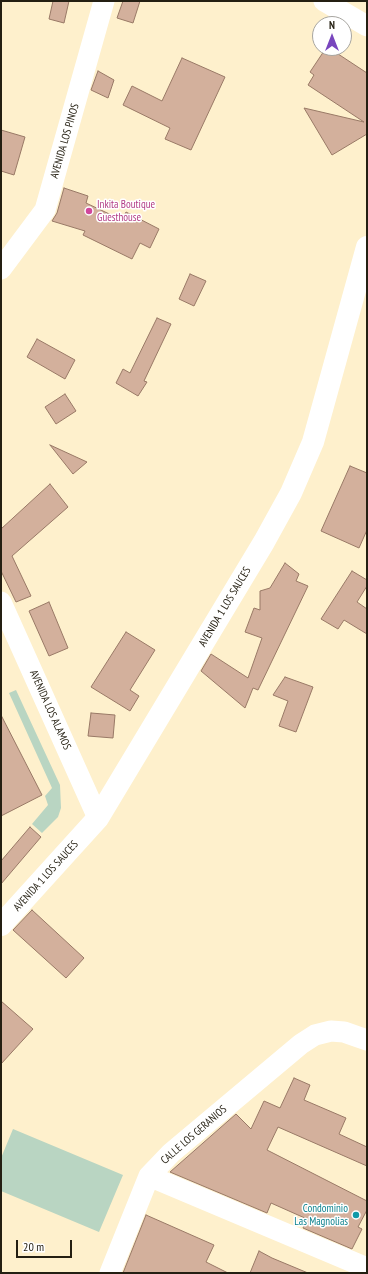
<!DOCTYPE html>
<html>
<head>
<meta charset="utf-8">
<style>
	body { margin:0 }
	#map { position:relative; width:368px; height:1274px; overflow:hidden; background:#fef0cc; font-family:"PT Sans Narrow",sans-serif }
	canvas { display:block }
	.frame { position:absolute; inset:0; border:2px solid #241f12; pointer-events:none }
	.north { position:absolute; left:312px; top:16px; width:40px; height:40px; box-sizing:border-box; background:#fff; border:1px solid #a7a5a0; border-radius:50%; rotate:0deg; font-size:11px; font-weight:700; line-height:16px; text-align:center; color:#241f12 }
	.north::after { content:''; display:block; margin:auto; width:14px; height:18px; background:#7946be; clip-path:polygon(50% 0,100% 100%,50% 72%,0 100%) }
	.scale { position:absolute; left:16px; top:1240px; width:56px; height:18px; box-sizing:border-box; border:2px solid #241f12; border-top:0; padding-left:5px; font-size:12px; line-height:14px; white-space:nowrap; color:#241f12; -webkit-text-stroke:3px #fff; paint-order:stroke }
</style>
</head>
<body>
<div id="map">
<canvas width="368" height="1274"></canvas>
<div class="frame"></div>
<div class="north">N</div>
<div class="scale">20 m</div>
</div>
<script>
const g = document.querySelector('canvas').getContext('2d');
g.lineJoin = 'round';
function paint(path, color) {
  g.fillStyle = color;
  g.fill(path, 'evenodd');
}
function poly(rows) {
  const path = new Path2D();
  for (const r of rows) {
    path.moveTo(r[0], r[1]);
    for (let i = 2; i < r.length; i += 2) path.lineTo(r[i], r[i + 1]);
  }
  return path;
}
function strokePath(path, color, width, dash) {
  g.strokeStyle = color;
  g.lineWidth = width;
  g.lineCap = dash ? 'butt' : 'round';
  g.setLineDash(dash || []);
  g.stroke(path);
}
function drawText(font, color, halo, rows, align = 'center') {
  g.font = font + ' "PT Sans Narrow",sans-serif';
  g.lineWidth = 3;
  g.setLineDash([]);
  g.textBaseline = 'middle';
  g.strokeStyle = halo;
  g.fillStyle = color;
  for (const [text, x, y, turn = 0] of rows) {
    g.save();
    g.translate(x, y);
    g.rotate((+turn || 0) * Math.PI / 180);
    g.textAlign = isNaN(turn) ? turn : align;
    if (halo) g.strokeText(text, 0, 0);
    g.fillText(text, 0, 0);
    g.restore();
  }
}
const green = poly([
	[16,690,60,785,61,808,58,817,42,833,32,824,48,805,45,796,52,788,9,693],
	[13,1129,123,1175,99,1232,1,1191,1,1158]
]);
const building = poly([
	[53,1,69,1,64,23,49,19,53,1],
	[123,1,140,1,133,23,117,18,123,1],
	[326,48,329,48,367,73,367,134,332,155,304,108,364,122,308,85,314,75,310,72,326,48],
	[182,58,225,77,191,150,165,139,170,128,123,105,132,86,162,101,182,58],
	[98,71,114,80,108,98,91,90,98,71],
	[1,130,25,137,14,175,1,171,1,130],
	[64,188,88,196,86,203,122,220,126,212,159,229,150,248,140,243,132,259,83,235,85,231,52,221,57,213,64,188],
	[190,274,206,281,194,306,179,299,190,274],
	[157,318,171,324,144,381,147,382,138,396,116,383,123,369,130,373,157,318],
	[37,339,75,360,65,379,27,357,37,339],
	[65,394,76,411,56,424,45,407,65,394],
	[50,445,87,462,73,474,50,445],
	[350,466,367,473,367,530,359,548,321,531,350,466],
	[50,484,68,507,12,556,31,596,16,602,1,571,1,529,50,484],
	[285,563,299,574,296,581,308,586,258,690,253,688,245,708,201,671,211,654,248,678,262,638,245,632,254,608,260,610,260,591,270,588,285,563],
	[352,571,367,580,367,586,357,602,367,609,367,634,344,620,338,629,321,619,352,571],
	[49,602,68,648,49,656,29,611,49,602],
	[126,632,155,650,130,690,139,696,130,711,91,687,126,632],
	[285,677,313,687,296,732,279,726,288,701,273,695,285,677],
	[91,713,115,715,113,738,88,736,91,713],
	[1,715,42,795,1,816,1,715],
	[30,827,41,837,1,884,1,861,30,827],
	[32,910,84,958,66,978,13,930,32,910],
	[1,1001,33,1029,1,1064,1,1001],
	[294,1078,310,1085,304,1100,346,1118,339,1134,367,1147,367,1166,278,1127,267,1150,367,1201,367,1210,358,1227,362,1229,352,1249,303,1228,307,1219,271,1203,267,1213,170,1172,236,1114,251,1129,264,1101,280,1108,294,1078],
	[146,1215,214,1245,206,1262,228,1273,123,1273,146,1215],
	[259,1251,272,1258,308,1273,250,1273,259,1251]
]);
const minor = poly([
	[324,1,367,26],
	[1,269,45,210,104,1],
	[1,602,98,818],
	[149,1176,367,1268],
	[110,1273,149,1176,171,1153,301,1044,315,1035,331,1031,344,1032,367,1040]
]);
const tertiary = poly([
	[1,925,98,818,264,542,291,493,313,442,367,247]
]);
const markers = [
	[89,211,4,"#d1479c"],
	[356,1215,4,"#0f9aa8"]
];
const streetNames = [
	["AVENIDA LOS PINOS",65,141,-74],
	["AVENIDA 1 LOS SAUCES",225,607,-59],
	["AVENIDA LOS ALAMOS",50,710,66],
	["AVENIDA 1 LOS SAUCES",46,876,-48],
	["CALLE LOS GERANIOS",194,1135,-41]
];
const hotelNames = [
	["Inkita Boutique",97,205],
	["Guesthouse",97,218]
];
const cultureNames = [
	["Condominio",348,1209],
	["Las Magnolias",348,1222]
];
paint(green, '#b9d5c2');
paint(building, '#d3b09c');
strokePath(building, '#997966', 1);
strokePath(minor, '#fff', 21);
strokePath(tertiary, '#fff', 22);
for (const [x, y, r, color] of markers) {
  const dot = new Path2D();
  dot.arc(x, y, r, 0, 2 * Math.PI);
  g.fillStyle = color;
  g.fill(dot);
  strokePath(dot, '#fff', 1.5);
}
drawText('11px', '#241f12', '#fff', streetNames);
drawText('11px', '#b23c85', '#fff', hotelNames, 'left');
drawText('11px', '#0d838f', '#fff', cultureNames, 'right');
</script>
</body>
</html>
